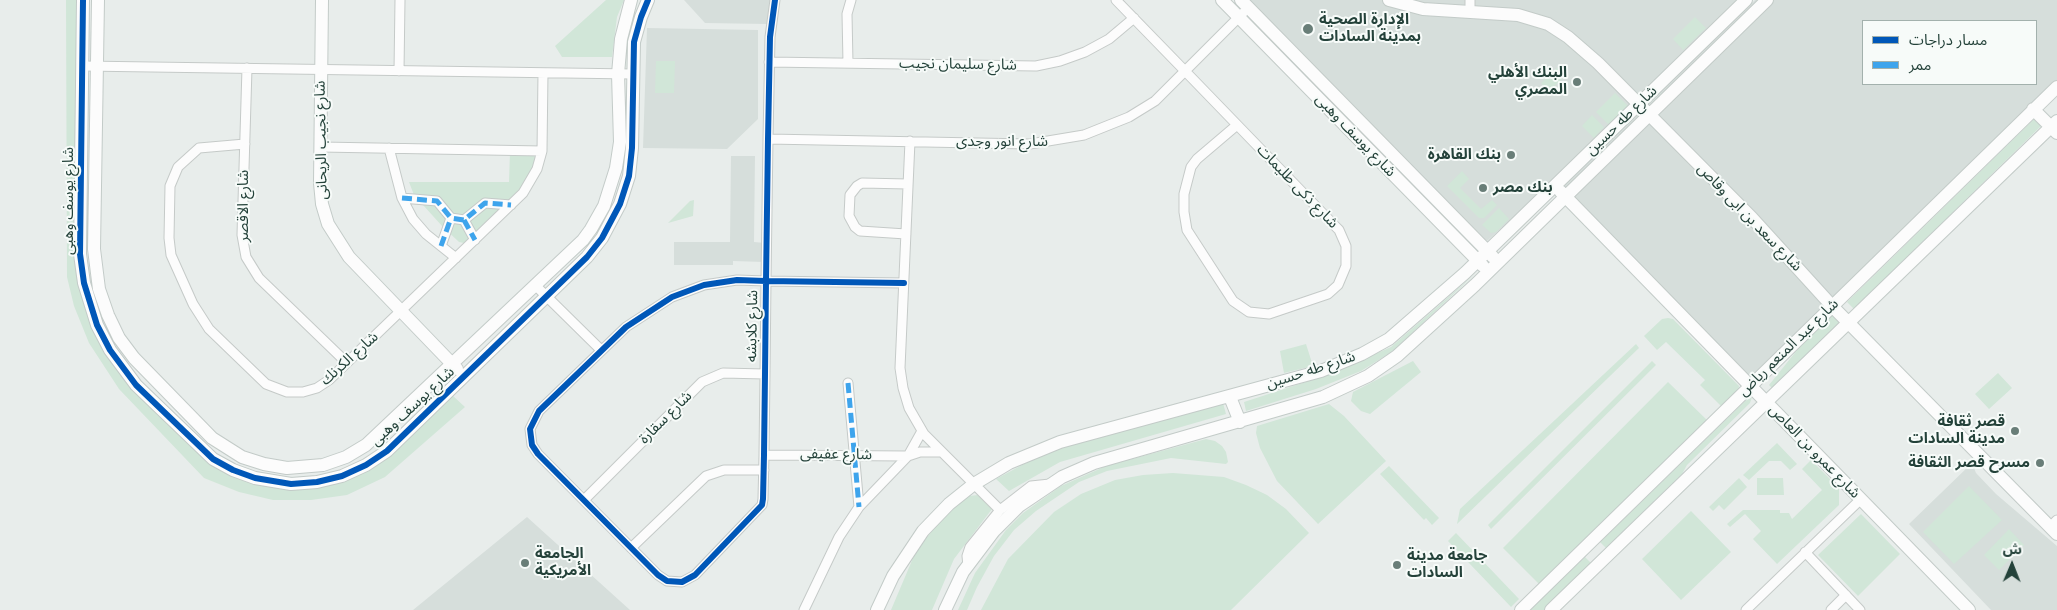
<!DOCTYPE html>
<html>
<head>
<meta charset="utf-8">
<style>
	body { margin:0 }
	#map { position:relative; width:2057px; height:610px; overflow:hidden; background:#e8edeb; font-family:"Nunito Sans","Noto Sans Arabic",sans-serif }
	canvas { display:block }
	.legend { position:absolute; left:1862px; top:20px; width:175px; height:65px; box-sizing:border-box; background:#f7fbf9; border:1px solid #a3b1ad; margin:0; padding:6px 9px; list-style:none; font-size:15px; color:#24423a }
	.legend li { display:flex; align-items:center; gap:10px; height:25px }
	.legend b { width:25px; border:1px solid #a3b1ad }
	.north { position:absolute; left:1987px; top:540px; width:50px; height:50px; -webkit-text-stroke:4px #f7fbf9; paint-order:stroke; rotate:1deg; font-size:14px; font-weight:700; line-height:20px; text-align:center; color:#24423a }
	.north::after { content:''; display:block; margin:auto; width:18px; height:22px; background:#24423a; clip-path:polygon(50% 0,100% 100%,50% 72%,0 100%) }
</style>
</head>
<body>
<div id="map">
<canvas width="2057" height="610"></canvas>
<ul class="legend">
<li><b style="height:6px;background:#0057b8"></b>مسار دراجات</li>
<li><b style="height:6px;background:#3ea4ec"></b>ممر</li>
</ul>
<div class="north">ش</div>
</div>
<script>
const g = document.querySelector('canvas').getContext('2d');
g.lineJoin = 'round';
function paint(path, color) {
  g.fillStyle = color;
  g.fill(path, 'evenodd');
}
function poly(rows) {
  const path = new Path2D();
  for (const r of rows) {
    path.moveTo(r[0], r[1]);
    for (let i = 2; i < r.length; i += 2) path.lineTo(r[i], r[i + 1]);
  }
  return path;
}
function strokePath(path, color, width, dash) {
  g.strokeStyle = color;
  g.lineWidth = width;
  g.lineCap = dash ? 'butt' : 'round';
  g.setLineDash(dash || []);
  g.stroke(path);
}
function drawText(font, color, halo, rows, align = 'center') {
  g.font = font + ' "Nunito Sans","Noto Sans Arabic",sans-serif';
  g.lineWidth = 4;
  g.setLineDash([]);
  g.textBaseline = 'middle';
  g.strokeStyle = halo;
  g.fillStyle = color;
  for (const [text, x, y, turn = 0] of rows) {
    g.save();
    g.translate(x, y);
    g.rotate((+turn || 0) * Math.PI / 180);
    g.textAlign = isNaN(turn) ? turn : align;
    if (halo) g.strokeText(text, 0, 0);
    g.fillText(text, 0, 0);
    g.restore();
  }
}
const built = poly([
	[684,0,773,0,767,24,705,23],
	[1245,0,1742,0,1638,104,1487,241],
	[1755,0,2057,0,2057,88,1753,386,1560,188],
	[1863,21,2036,21,2036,84,1863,84],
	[647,28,758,30,758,119,727,149,643,148],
	[731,156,755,156,754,242,765,243,764,262,733,261,733,265,674,265,674,242,730,242],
	[1972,463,1976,473,1996,494,2057,546,2057,610,1991,610,1909,524],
	[527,517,630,610,413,610]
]);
const green = poly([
	[66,0,83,0,81,263,96,320,140,383,222,463,272,481,350,474,452,395,465,407,385,477,347,495,311,500,273,500,239,492,204,478,119,389,89,343,74,306,67,277],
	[606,0,624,0,617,17,612,57,562,57,555,46],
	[1695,17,1706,28,1683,50,1673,39],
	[656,61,675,61,674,93,655,93],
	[1558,67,1566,75,1549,91,1541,83],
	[1615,93,1628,106,1609,125,1596,112],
	[1592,115,1604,127,1594,138,1582,126],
	[2035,118,2042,125,1854,309,1847,302],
	[510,152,533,153,537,161,528,181,464,243,459,242,442,226,414,195,409,182,509,182],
	[1462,171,1469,179,1460,188,1481,209,1492,200,1497,205,1484,218,1479,218,1447,186],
	[694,200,693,216,668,223,690,201],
	[1499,208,1509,219,1496,232,1491,233,1482,225],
	[1475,274,1393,351,1361,371,1316,389,1246,411,1244,402,1327,375,1391,347],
	[1834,313,1842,320,1772,388,1769,385,1798,349],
	[1668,318,1673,319,1739,386,1738,392,1722,407,1700,385,1705,380,1666,342,1657,350,1644,336,1662,319],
	[1306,344,1313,366,1284,373,1280,351],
	[1636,344,1639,348,1457,524,1460,509],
	[1413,361,1421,372,1370,414,1361,411,1351,401,1353,392],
	[1652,361,1656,365,1491,529,1488,525],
	[1998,373,2012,388,1989,409,1975,394],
	[1668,382,1708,421,1540,585,1503,548],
	[1752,397,1750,403,1687,465,1682,474,1606,548,1600,542,1745,401],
	[1223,403,1226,414,1060,462,1009,491,996,479,1050,450],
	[1329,404,1344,416,1386,461,1318,524,1277,481,1260,448,1256,433,1257,426],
	[1206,439,1215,441,1222,446,1226,452,1228,462,1226,464,1171,458,1107,471,1079,482,1036,511,1014,530,994,556,977,587,967,610,958,610,975,573,1006,530,1023,513,1061,486,1106,466],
	[1777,443,1797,464,1790,470,1781,461,1769,461,1749,480,1743,475],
	[1811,460,1839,488,1839,505,1777,564,1753,539,1761,531,1745,514,1730,527,1727,524,1743,510,1780,510,1780,513,1789,513,1792,519,1822,490,1802,469],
	[1389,466,1439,518,1432,525,1426,518,1424,520,1380,474],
	[1173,473,1224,477,1246,485,1267,495,1286,509,1309,533,1231,610,981,610,1008,559,1054,512,1081,494,1115,480,1143,475],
	[1739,478,1747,487,1724,510,1719,505,1713,511,1709,507],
	[1757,478,1783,478,1784,495,1757,495],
	[1969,486,2002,520,1954,564,1923,532],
	[978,495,990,503,992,509,954,559,932,610,891,610,916,551,948,511,969,496],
	[1691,511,1731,552,1681,600,1642,559],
	[1861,514,1900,554,1858,596,1818,555],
	[2009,529,2024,545,1999,570,1984,555],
	[1456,533,1519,599,1511,607,1448,541],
	[1585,557,1592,564,1554,601,1544,610,1528,610]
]);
const street = poly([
	[775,0,770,37,768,139,766,281,765,374,764,455,763,499,762,505,695,575,682,582,667,581,658,575,538,454,532,445,530,429,539,411,626,327,672,297,704,285,737,280,766,281,904,283],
	[1116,0,1185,71,1335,226,1339,230,1346,246,1346,266,1338,285,1328,294,1269,314,1249,312,1233,301,1187,230,1184,212,1184,194,1191,167,1197,159,1237,125],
	[1470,12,1470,0],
	[769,62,1036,66,1060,61,1085,52,1109,39,1134,18],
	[848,63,847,14,851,0],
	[83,66,633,74],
	[247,68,242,235,246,257,259,278,347,363],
	[399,71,400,0],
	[768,139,1030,144,1084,135,1129,117,1155,101,1243,13],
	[910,141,900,368,903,388,909,408,924,434,1000,510],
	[245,144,199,148,178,167,170,186,169,238,171,255,193,304,209,329,266,384,287,392,303,392,317,388,329,380,523,193,537,169,542,151,543,73],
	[321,147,542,151],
	[389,148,402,198,413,219,426,234,456,258],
	[402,198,437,201,451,218,464,220,485,203,511,205],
	[464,220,475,240],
	[906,234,860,231,855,227,849,216,850,195,857,186,862,183,908,184],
	[441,246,451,218],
	[535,285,601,350],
	[848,383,859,507],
	[764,455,908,456,920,452,940,452],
	[584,500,702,382,723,373,765,374],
	[2050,527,2057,520],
	[631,548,706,476,724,470,764,470],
	[1805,552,1860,610],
	[968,566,967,556,970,547,1000,510,1031,486,1050,484],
	[804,610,839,537,859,507,908,456,922,431],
	[1746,610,1861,499],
	[1831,610,1846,595]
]);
const secondary = poly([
	[83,0,80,254,84,283,97,325,110,350,136,385,213,459,233,470,255,478,291,484,317,482,342,476,366,465,387,451,587,257,602,238,620,204,629,176,632,148,634,42,641,17,648,0],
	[98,0,94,249,99,289,108,315,119,338,134,358,212,438,242,457,264,464,287,468,323,465,346,457,366,445,583,240,591,229,604,206,616,168,620,142,618,74,621,39,631,0],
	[322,0,320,183,322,204,328,224,349,257,457,369],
	[1222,0,1483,266],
	[1241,0,1493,257],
	[1389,0,1423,9,1518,15,1548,24,1568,37,1598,63,1752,218,1832,306,2057,534],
	[2033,109,2057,133],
	[1560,191,1969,610],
	[1230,397,1240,422],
	[877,610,893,576,923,531,949,504,974,484,1009,463,1060,442,1321,371,1362,354,1389,339,1465,273,1746,0],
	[945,610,963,572,994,531,1019,506,1062,477,1094,463,1323,397,1368,376,1397,356,1475,285,1767,0],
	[1521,610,2057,87],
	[1551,610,2057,121]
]);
const quiet = poly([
	[402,198,437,201,451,218,464,220,485,203,511,205],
	[464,220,475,240],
	[441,246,451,218],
	[848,383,859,507]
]);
const cycleway = poly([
	[83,0,80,254,84,283,97,325,110,350,136,385,213,459,233,470,255,478,291,484,317,482,342,476,366,465,387,451,587,257,602,238,620,204,629,176,632,148,634,42,641,17,648,0],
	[775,0,770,37,768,139,766,281,765,374,764,455,763,499,762,505,695,575,682,582,667,581,658,575,538,454,532,445,530,429,539,411,626,327,672,297,704,285,737,280,766,281,904,283]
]);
const markers = [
	[1308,29,6,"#697e78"],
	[1577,82,5,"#697e78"],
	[1511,155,5,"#697e78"],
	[1483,188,5,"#697e78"],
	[2015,431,5,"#697e78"],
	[2040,463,5,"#697e78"],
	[525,563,5,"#697e78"],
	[1397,565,5,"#697e78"]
];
const poiNames = [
	["الإدارة الصحية",1319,20],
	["بمدينة السادات",1319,37],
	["البنك الأهلي",1567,73,"right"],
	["المصري",1567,90,"right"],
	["بنك القاهرة",1501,155,"right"],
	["بنك مصر",1493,188],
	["قصر ثقافة",2005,422,"right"],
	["مدينة السادات",2005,439,"right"],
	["مسرح قصر الثقافة",2030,463,"right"],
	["الجامعة",535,554],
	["الأمريكية",535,571],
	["جامعة مدينة",1407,556],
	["السادات",1407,573]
];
const streetNames = [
	["شارع سليمان نجيب",958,65,1],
	["شارع طه حسين",1622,121,-44],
	["شارع يوسف وهبى",1355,136,46],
	["شارع نجيب الريحانى",322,140,-91],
	["شارع انور وجدى",1002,142],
	["شارع ذكى طليمات",1297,187,46],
	["شارع يوسف وهبى",69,201,-90],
	["شارع الاقصر",244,206,-90],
	["شارع سعد بن ابى وقاص",1749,218,46],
	["شارع كلابشه",753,326,-89],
	["شارع عبد المنعم رياض",1789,348,-44],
	["شارع الكرنك",350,359,-42],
	["شارع طه حسين",1311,371,-18],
	["شارع يوسف وهبى",413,407,-43],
	["شارع سقارة",666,418,-45],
	["شارع عمرو بن العاص",1814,452,46],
	["شارع عفيفى",836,455,1]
];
paint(built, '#d6dedb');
paint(green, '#d1e6d8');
strokePath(street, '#c5cac8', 11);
strokePath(secondary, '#c3cbc8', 14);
strokePath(street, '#fcfcfc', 9);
strokePath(secondary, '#fcfcfc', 12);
strokePath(quiet, '#3ea4ec', 5, [10, 5]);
strokePath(cycleway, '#0057b8', 6);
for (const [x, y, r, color] of markers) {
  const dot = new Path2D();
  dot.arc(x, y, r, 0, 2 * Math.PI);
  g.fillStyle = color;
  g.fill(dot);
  strokePath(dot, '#f7fbf9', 2);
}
drawText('bold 15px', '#24423a', '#f7fbf9', poiNames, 'left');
drawText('15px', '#24423a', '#f7fbf9', streetNames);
</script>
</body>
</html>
